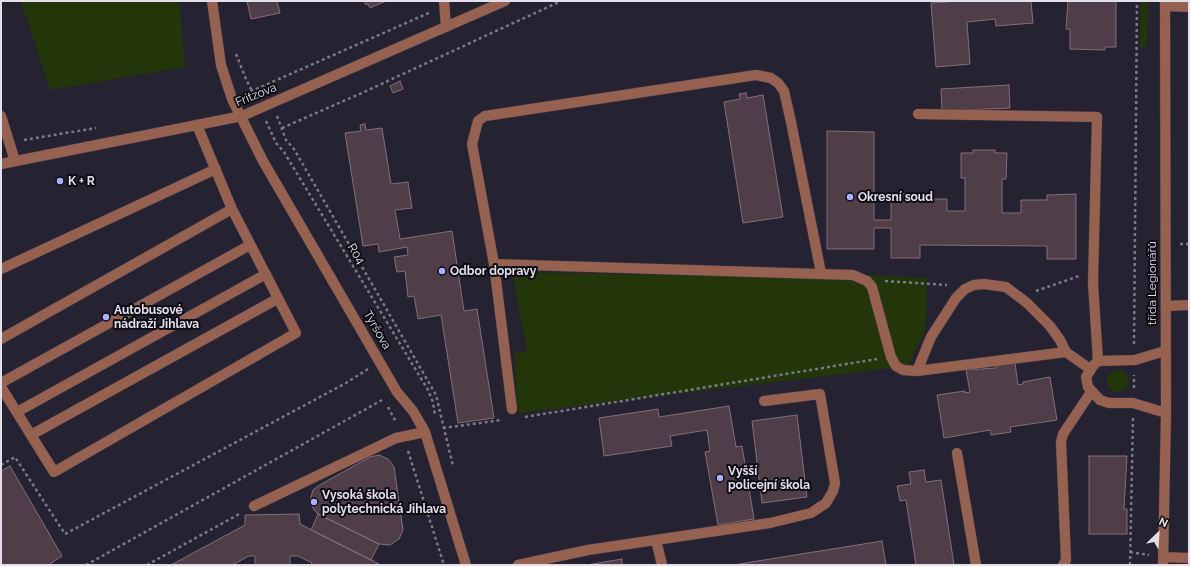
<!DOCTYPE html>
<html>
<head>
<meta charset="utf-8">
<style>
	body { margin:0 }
	#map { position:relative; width:1190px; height:566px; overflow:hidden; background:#252232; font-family:Raleway,sans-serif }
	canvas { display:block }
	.frame { position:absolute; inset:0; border:2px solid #e3e0eb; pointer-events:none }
	.north { position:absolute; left:1138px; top:514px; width:40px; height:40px; -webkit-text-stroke:3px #0e0d14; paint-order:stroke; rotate:25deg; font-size:11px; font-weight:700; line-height:16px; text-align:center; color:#e3e0eb }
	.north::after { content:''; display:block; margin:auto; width:14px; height:18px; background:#e3e0eb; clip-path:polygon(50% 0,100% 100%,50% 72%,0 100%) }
</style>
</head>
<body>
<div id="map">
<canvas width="1190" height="566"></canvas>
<div class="frame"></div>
<div class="north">N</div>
</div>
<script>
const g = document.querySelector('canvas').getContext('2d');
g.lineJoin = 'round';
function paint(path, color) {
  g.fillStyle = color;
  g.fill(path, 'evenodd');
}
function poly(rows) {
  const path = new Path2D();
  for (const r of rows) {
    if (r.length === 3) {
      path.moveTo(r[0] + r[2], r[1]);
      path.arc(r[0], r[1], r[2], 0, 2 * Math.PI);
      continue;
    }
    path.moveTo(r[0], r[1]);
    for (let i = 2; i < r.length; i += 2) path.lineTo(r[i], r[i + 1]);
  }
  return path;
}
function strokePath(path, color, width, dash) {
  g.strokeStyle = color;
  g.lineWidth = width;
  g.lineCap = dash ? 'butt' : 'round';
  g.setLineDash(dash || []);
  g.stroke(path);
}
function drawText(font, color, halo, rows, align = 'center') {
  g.font = font + ' Raleway,sans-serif';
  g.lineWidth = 4;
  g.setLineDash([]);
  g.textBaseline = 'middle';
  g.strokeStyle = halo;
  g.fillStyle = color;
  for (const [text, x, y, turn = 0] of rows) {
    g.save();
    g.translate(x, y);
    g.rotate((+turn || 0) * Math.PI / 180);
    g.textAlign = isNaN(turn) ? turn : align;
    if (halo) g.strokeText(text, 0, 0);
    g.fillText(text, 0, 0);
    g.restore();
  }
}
const green = poly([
	[21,1,179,1,185,67,50,90],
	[1141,1,1148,1,1147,44,1145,47,1140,47],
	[512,272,820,278,869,275,927,278,925,331,908,366,518,413,514,352,527,351],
	[1118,381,11]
]);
const building = poly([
	[247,1,277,1,280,13,251,19,247,1],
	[364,1,386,1,370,8,368,4,366,5,364,1],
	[959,1,1031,1,1033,23,996,26,995,19,967,22,970,64,936,67,931,3,959,1],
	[1068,1,1116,1,1116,47,1105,47,1105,50,1070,49,1070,29,1066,29,1068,1],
	[400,81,403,89,393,93,390,86,400,81],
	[1009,85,1010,108,942,111,941,89,1009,85],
	[746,93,747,98,763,95,783,217,743,223,724,102,740,99,739,94,746,93],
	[365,124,366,130,382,128,391,184,408,182,412,208,395,210,400,239,452,231,464,311,477,309,494,418,458,423,441,315,418,319,414,296,408,297,405,271,397,272,394,257,408,255,407,247,379,252,378,244,363,246,345,133,361,131,360,125,365,124],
	[827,131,874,132,874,220,891,220,891,193,921,194,920,199,947,199,947,211,965,211,965,178,961,178,961,153,973,153,973,150,995,150,995,153,1007,153,1006,179,1002,179,1002,213,1021,213,1021,200,1047,200,1047,195,1076,194,1076,259,1047,259,1047,246,920,245,920,258,891,258,891,228,874,228,874,249,827,249,827,131],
	[1015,363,1018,385,1023,384,1023,382,1050,377,1057,420,1010,427,1011,432,991,435,990,430,944,438,937,395,965,391,965,393,970,392,966,370,996,368,996,366,1015,363],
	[729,406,736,447,742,446,754,519,718,525,705,452,710,451,707,430,670,436,672,446,604,456,599,418,658,409,659,417,729,406],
	[797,415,807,497,762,503,752,421,797,415],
	[379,455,388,459,394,467,403,530,399,539,390,545,379,544,318,514,314,510,310,501,313,490,318,486,370,457,379,455],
	[1089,456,1127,456,1124,509,1127,509,1127,534,1089,534,1089,456],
	[10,466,62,556,51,563,52,565,1,565,1,471,10,466],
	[924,470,926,482,941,480,954,565,916,565,906,500,900,501,897,486,911,484,909,472,924,470],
	[299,514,300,524,381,565,311,565,312,563,298,556,290,556,290,565,255,565,255,556,249,556,232,565,171,565,245,525,245,515,299,514],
	[318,514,379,544,371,560,311,530,318,514],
	[882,541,886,565,733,565,882,541],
	[622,559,622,565,587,565,622,559]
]);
const path = poly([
	[236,54,246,79,254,95],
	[245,94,431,12],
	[277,116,286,140,294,149,436,395,453,466],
	[266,121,276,143,284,152,428,390,433,402,435,416],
	[282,128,364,92,561,1],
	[24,140,96,128],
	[1180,244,1189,244],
	[885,281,947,285],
	[1036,291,1079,276],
	[1134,344,1137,1],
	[1134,388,1134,375],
	[388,407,396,422],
	[525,417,877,359],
	[443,428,502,420],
	[408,451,444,565],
	[1,465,15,457,65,534,346,383,368,369],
	[1130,552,1149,555],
	[86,565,384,399],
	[147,565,241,513],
	[1130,565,1133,417]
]);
const minor = poly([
	[212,1,221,65,232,99,263,161,397,392,413,411,425,432,466,565],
	[444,1,446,27],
	[1165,6,1189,7],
	[918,114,1097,117,1093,283,1098,361],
	[1,116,15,161],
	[1,164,242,116,505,1],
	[494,264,853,275,867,281,872,287,891,357,896,366,903,370,917,371,1066,352,1090,369],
	[1,269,216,169],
	[1166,306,1189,305],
	[1,339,232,209],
	[1165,351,1135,360,1098,361,1093,366,1086,377,1088,387,1100,400,1109,403,1133,403,1166,413],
	[917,371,931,337,956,298,965,289,974,285,984,284,1006,287,1027,303,1050,326,1060,340,1066,352],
	[1,383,250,245],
	[1,387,54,472,296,333,232,209,197,125],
	[512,409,494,264,472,144,478,121,485,116,756,75,771,78,778,83,784,91,791,122,821,273],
	[17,412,266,274],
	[31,435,277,299],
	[957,453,976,565],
	[254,506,396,438,425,432],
	[656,540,662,565],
	[1163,557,1189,558],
	[518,565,588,550,770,523,811,513,826,503,833,491,835,483,820,394,764,401],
	[1063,565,1066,560,1061,442,1063,434,1091,392],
	[1163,565,1166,413,1165,1]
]);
const markers = [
	[60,181,4,"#acaffb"],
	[850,197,4,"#acaffb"],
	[442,271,4,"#acaffb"],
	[106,317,4,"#acaffb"],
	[720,478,4,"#acaffb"],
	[314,502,4,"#acaffb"]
];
const streetNames = [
	["Fritzova",256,95,-22],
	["R04",356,254,59],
	["třída Legionářů",1152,283,-90],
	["Tyršova",377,330,60]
];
const poiNames = [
	["K + R",68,181],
	["Okresní soud",858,197],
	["Odbor dopravy",450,271],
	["Autobusové",114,310],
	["nádraží Jihlava",114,324],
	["Vyšší",728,471],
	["policejní škola",728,485],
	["Vysoká škola",322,495],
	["polytechnická Jihlava",322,509]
];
paint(green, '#22360a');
paint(building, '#4f3d48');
strokePath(building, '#836f7b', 1);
strokePath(minor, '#403d4c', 11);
strokePath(path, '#7c7987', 2.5, [3, 3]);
strokePath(minor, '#976150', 10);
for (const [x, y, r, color] of markers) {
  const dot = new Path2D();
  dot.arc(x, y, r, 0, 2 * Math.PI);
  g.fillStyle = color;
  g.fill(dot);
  strokePath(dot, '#0e0d14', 1.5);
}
drawText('12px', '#e3e0eb', '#0e0d14', streetNames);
drawText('bold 12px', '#e3e0eb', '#0e0d14', poiNames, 'left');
</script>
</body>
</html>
